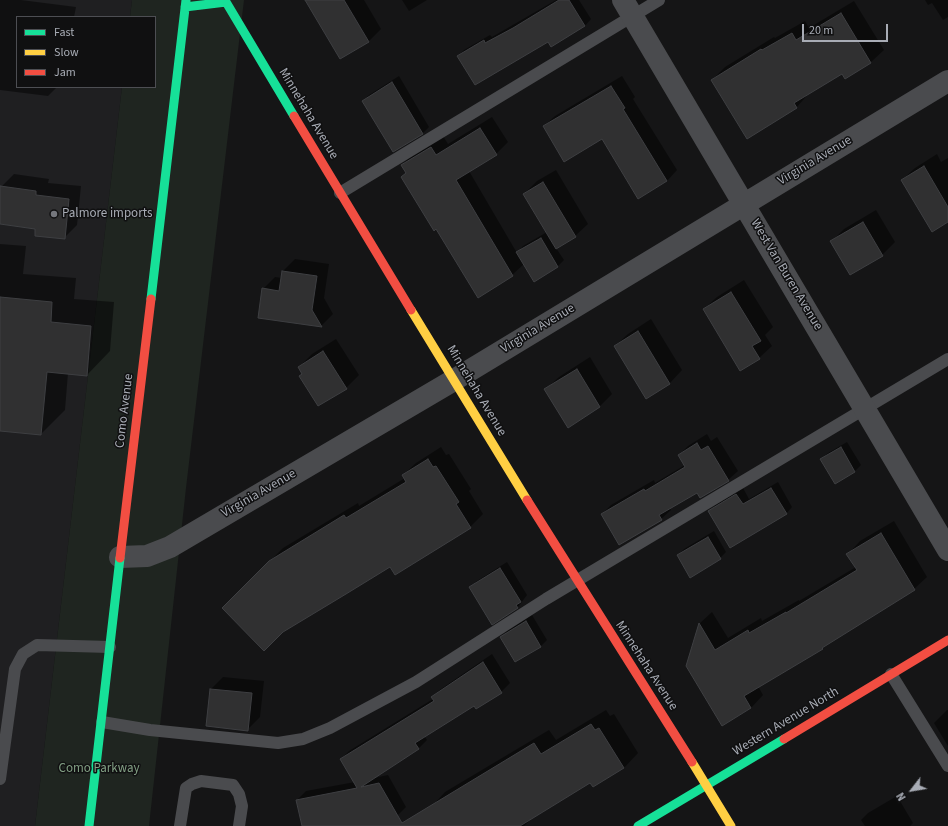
<!DOCTYPE html>
<html>
<head>
<meta charset="utf-8">
<style>
	body { margin:0 }
	#map { position:relative; width:948px; height:826px; overflow:hidden; background:#151516; font-family:"Source Sans 3",sans-serif }
	canvas { display:block }
	.legend { position:absolute; left:16px; top:16px; width:140px; height:72px; box-sizing:border-box; background:#101011; border:1px solid #4d4e53; margin:0; padding:5px 7px; list-style:none; font-size:12px; color:#a8acb5 }
	.legend li { display:flex; align-items:center; gap:8px; height:20px }
	.legend b { width:20px; border:1px solid #4d4e53 }
	.north { position:absolute; left:892px; top:770px; width:40px; height:40px; -webkit-text-stroke:3px #101011; paint-order:stroke; rotate:239deg; font-size:11px; font-weight:700; line-height:16px; text-align:center; color:#a8acb5 }
	.north::after { content:''; display:block; margin:auto; width:14px; height:18px; background:#a8acb5; clip-path:polygon(50% 0,100% 100%,50% 72%,0 100%) }
	.scale { position:absolute; left:802px; top:24px; width:86px; height:18px; box-sizing:border-box; border:2px solid #a8acb5; border-top:0; padding-left:5px; font-size:12px; line-height:14px; white-space:nowrap; color:#a8acb5; -webkit-text-stroke:3px #101011; paint-order:stroke }
</style>
</head>
<body>
<div id="map">
<canvas width="948" height="826"></canvas>
<ul class="legend">
<li><b style="height:5px;background:#16e098"></b>Fast</li>
<li><b style="height:5px;background:#ffcf43"></b>Slow</li>
<li><b style="height:5px;background:#f24e42"></b>Jam</li>
</ul>
<div class="north">N</div>
<div class="scale">20 m</div>
</div>
<script>
const g = document.querySelector('canvas').getContext('2d');
g.lineJoin = 'round';
function paint(path, color) {
  g.fillStyle = color;
  g.fill(path, 'evenodd');
}
function poly(rows) {
  const path = new Path2D();
  for (const r of rows) {
    path.moveTo(r[0], r[1]);
    for (let i = 2; i < r.length; i += 2) path.lineTo(r[i], r[i + 1]);
  }
  return path;
}
function strokePath(path, color, width, dash) {
  g.strokeStyle = color;
  g.lineWidth = width;
  g.lineCap = dash ? 'butt' : 'round';
  g.setLineDash(dash || []);
  g.stroke(path);
}
function drawText(font, color, halo, rows, align = 'center') {
  g.font = font + ' "Source Sans 3",sans-serif';
  g.lineWidth = 3;
  g.setLineDash([]);
  g.textBaseline = 'middle';
  g.strokeStyle = halo;
  g.fillStyle = color;
  for (const [text, x, y, turn = 0] of rows) {
    g.save();
    g.translate(x, y);
    g.rotate((+turn || 0) * Math.PI / 180);
    g.textAlign = isNaN(turn) ? turn : align;
    if (halo) g.strokeText(text, 0, 0);
    g.fillText(text, 0, 0);
    g.restore();
  }
}
const built = poly([
	[0,0,132,0,130,17,17,17,17,87,122,87,35,826,0,826]
]);
const green = poly([
	[132,0,244,0,186,488,149,826,35,826,122,87,155,87,155,17,130,17]
]);
const shadow = poly([
	[0,0,21,0,76,7,74,17,17,17,17,87,57,87,48,96,0,90],
	[316,0,364,0,381,29,368,42],
	[402,0,427,0,409,11],
	[556,0,579,0,591,19,585,26,548,40,458,56,464,50,490,35,492,37],
	[925,0,948,0,948,17,943,20,932,3,928,5],
	[854,1,884,50,871,62,845,78,842,73,809,93,797,107,748,138,712,80,725,67,774,37,775,38,805,21,809,28],
	[399,76,429,127,423,133,393,151,363,101,369,95],
	[622,76,635,97,633,99,677,170,667,181,602,138,544,126,555,116],
	[492,117,508,142,496,154,469,171,517,253,523,246,547,232,524,194,537,181,556,170,588,224,575,236,556,248,564,260,558,266,534,281,524,264,512,275,436,228,402,177,407,172,402,165,414,153,443,136,448,144],
	[937,154,941,162,948,158,948,221,902,180,915,168],
	[14,174,49,179,48,183,81,186,77,225,64,238,37,228,0,223,1,187],
	[876,210,895,242,882,255,831,242,844,229],
	[0,244,26,246,23,274,76,278,74,299,114,302,110,351,87,375,68,373,65,410,41,434,0,430],
	[295,259,329,264,324,298,333,314,321,326,259,317,263,289,275,277,282,278,283,271],
	[744,280,773,327,765,335,772,346,759,358,704,309,717,297],
	[651,319,682,370,670,383,646,397,615,346,628,334],
	[336,339,359,375,346,388,303,373,299,367,312,354],
	[590,357,612,394,599,407,546,389,559,377],
	[707,434,711,441,717,437,738,471,728,480,698,491,670,508,671,510,661,519,602,514,611,505,654,480,655,483,685,465,679,455,688,446],
	[847,442,861,465,855,471,835,482,821,459,828,453],
	[441,447,446,455,449,454,471,489,469,491,483,514,470,527,431,551,391,566,223,608,283,548,358,503,359,506,405,478,403,475,416,463],
	[778,482,792,507,786,514,709,511,716,505,743,488,749,499],
	[894,521,927,577,914,589,828,643,822,648,758,686,763,695,751,708,723,725,699,624,712,612,728,638,761,618,762,621,799,600,799,601,856,567,848,554,860,541],
	[714,531,726,552,720,558,678,555,684,549],
	[507,562,527,595,518,607,492,623,470,587,477,581],
	[532,615,547,640,541,646,515,661,501,638,507,631],
	[492,654,510,683,501,692,476,707,475,705,424,736,427,740,418,749,374,778,388,775,406,807,398,815,342,826,303,826,297,800,306,791,355,782,341,759,349,751,433,699,432,697,441,689],
	[223,677,264,681,260,717,247,730,211,689],
	[606,710,610,716,614,714,638,753,624,768,590,781,535,815,524,826,414,826,445,792,549,730,556,740],
	[947,710,948,710,948,746,934,723],
	[897,796,913,823,910,826,865,826,861,820,868,813]
]);
const building = poly([
	[305,0,344,0,369,42,340,59,305,0],
	[559,0,569,0,585,26,551,47,548,42,475,85,457,56,484,40,485,43,513,28,559,0],
	[841,13,871,63,845,79,842,74,794,103,797,108,747,139,711,80,761,49,762,50,792,33,796,40,841,13],
	[392,82,423,134,393,152,362,101,392,82],
	[611,86,625,108,623,109,667,181,638,199,602,139,564,162,543,126,611,86],
	[480,128,497,155,456,180,513,276,478,298,436,229,434,231,401,177,406,173,401,165,431,147,436,155,480,128],
	[924,166,948,207,948,222,932,232,901,180,924,166],
	[543,182,576,237,556,249,523,194,543,182],
	[0,186,36,191,36,195,69,199,65,239,35,236,35,229,0,224,0,186],
	[863,222,883,256,850,275,830,241,863,222],
	[541,238,558,267,534,282,516,252,541,238],
	[282,271,317,276,312,310,322,327,258,318,262,288,279,291,282,271],
	[731,292,761,341,752,346,760,359,740,371,703,309,731,292],
	[0,297,52,302,51,322,91,326,87,376,47,372,41,435,0,431,0,297],
	[638,331,670,384,646,399,614,346,638,331],
	[323,351,347,389,318,406,299,376,302,374,298,367,323,351],
	[577,369,600,407,568,428,544,389,577,369],
	[697,443,701,450,708,446,729,481,700,498,697,493,659,515,662,520,619,545,601,514,644,489,645,491,685,467,678,455,697,443],
	[841,447,855,472,835,484,820,459,841,447],
	[428,459,433,467,436,466,459,502,456,504,471,528,395,575,390,567,346,594,283,632,264,651,222,608,269,561,344,515,346,518,406,482,402,475,428,459],
	[771,488,787,514,730,548,708,511,736,494,743,504,771,488],
	[881,533,915,590,822,648,823,649,744,696,751,708,722,726,686,666,699,623,715,650,748,630,749,633,786,612,786,613,857,570,846,554,881,533],
	[708,537,721,559,690,578,677,555,708,537],
	[500,568,521,602,516,605,518,608,492,625,469,587,500,568],
	[526,621,541,647,515,662,500,637,526,621],
	[483,662,502,693,476,709,474,706,415,743,419,749,361,787,379,783,402,823,534,743,541,754,591,724,595,730,599,728,624,768,593,787,590,783,520,826,302,826,296,800,357,788,340,759,434,701,431,697,483,662],
	[210,689,252,693,248,731,206,726,210,689]
]);
const lane = poly([
	[340,193,659,0],
	[891,674,948,766],
	[102,722,150,730,278,743,303,739,330,728,416,682,546,599,948,359],
	[0,779,15,669,23,654,37,645,110,647],
	[180,826,186,788,192,784,201,781,233,785,239,794,242,806,239,826]
]);
const street = poly([
	[623,0,948,550],
	[120,557,147,556,170,547,454,380,948,81]
]);
const fast = poly([
	[185,7,226,2,294,116],
	[151,299,186,0],
	[89,826,120,558],
	[638,826,784,739]
]);
const slow = poly([
	[411,310,527,500],
	[692,762,731,826]
]);
const jam = poly([
	[294,116,411,310],
	[527,500,692,762],
	[120,558,151,299],
	[784,739,948,640]
]);
const markers = [
	[54,214,4,"#75777d"]
];
const streetNames = [
	["Minnehaha Avenue",308,114,59],
	["Virginia Avenue",815,161,-31],
	["West Van Buren Avenue",786,275,59],
	["Virginia Avenue",538,329,-31],
	["Minnehaha Avenue",476,391,59],
	["Como Avenue",125,411,-83],
	["Virginia Avenue",259,494,-30],
	["Minnehaha Avenue",646,666,57],
	["Western Avenue North",786,722,-31]
];
const poiNames = [
	["Palmore imports",62,214]
];
const parkNames = [
	["Como Parkway",99,769]
];
paint(built, '#1f1f21');
paint(green, '#1f2520');
paint(shadow, '#0007');
paint(building, '#303031');
strokePath(building, '#3e3f42', 1);
strokePath(lane, '#4a4b4e', 12);
strokePath(street, '#4a4b4e', 22);
strokePath(fast, '#16e098', 9);
strokePath(slow, '#ffcf43', 9);
strokePath(jam, '#f24e42', 9);
for (const [x, y, r, color] of markers) {
  const dot = new Path2D();
  dot.arc(x, y, r, 0, 2 * Math.PI);
  g.fillStyle = color;
  g.fill(dot);
  strokePath(dot, '#101011', 1.5);
}
drawText('13px', '#a8acb5', '#101011', streetNames);
drawText('13px', '#a8acb5', '#101011', poiNames, 'left');
drawText('13px', '#819e83', '#101011', parkNames);
</script>
</body>
</html>
